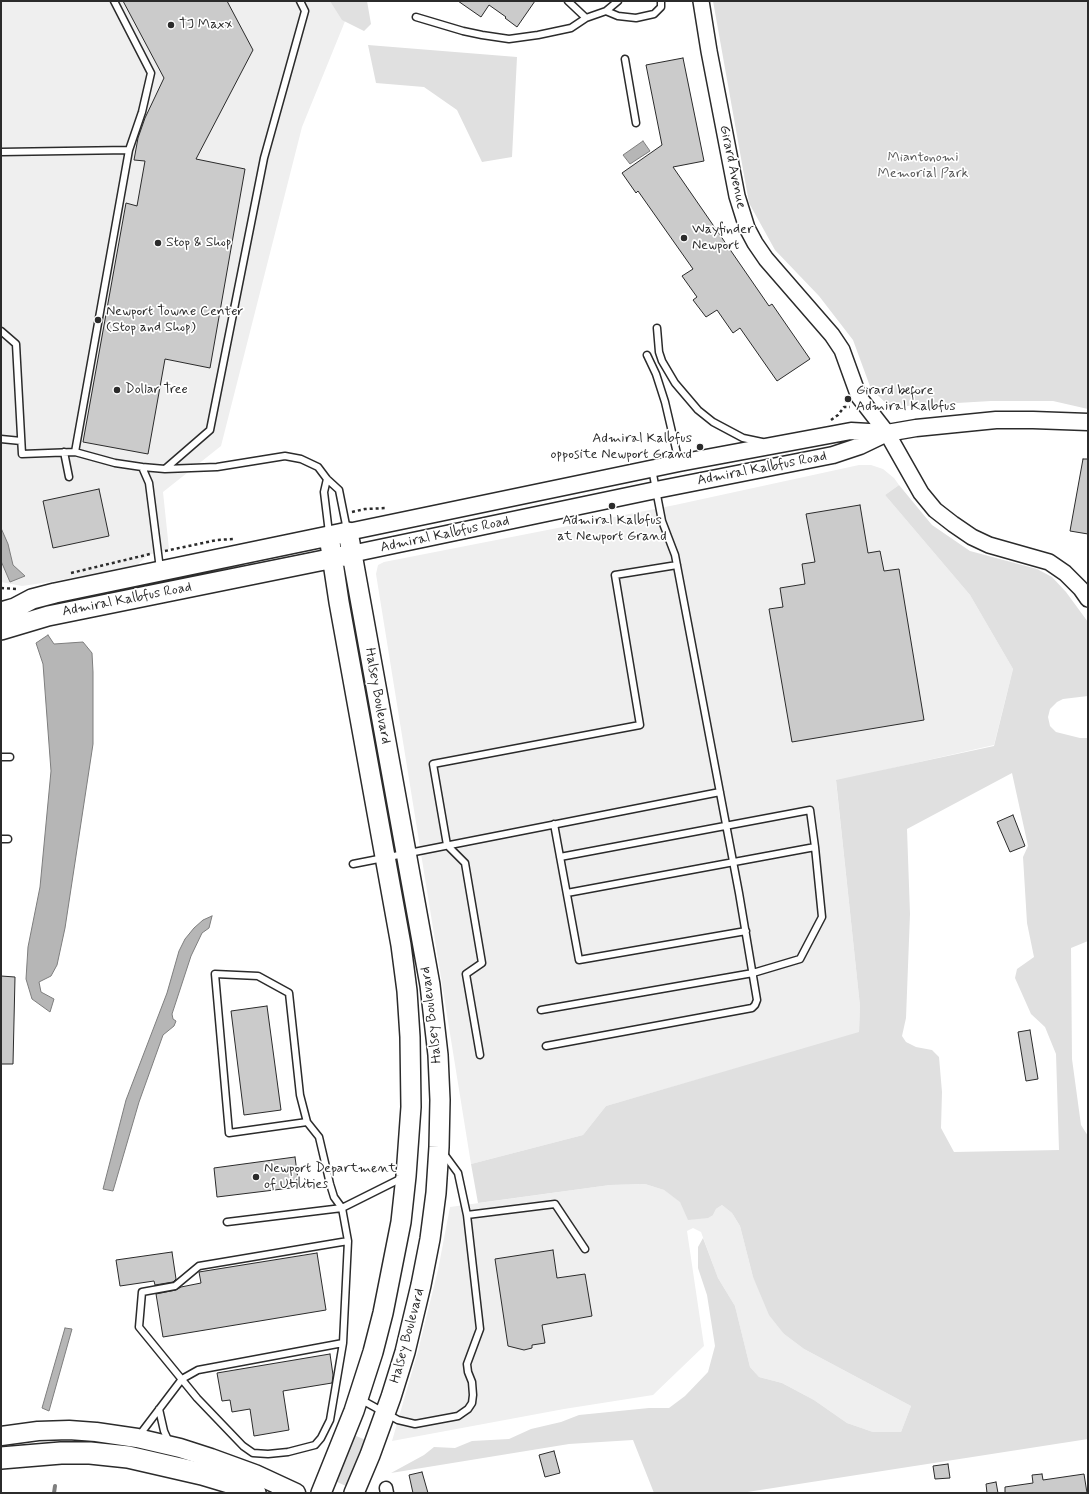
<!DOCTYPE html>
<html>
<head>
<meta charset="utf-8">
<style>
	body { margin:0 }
	#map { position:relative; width:1089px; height:1494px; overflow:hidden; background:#fff; font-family:Mynerve,sans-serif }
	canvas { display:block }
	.frame { position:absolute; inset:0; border:2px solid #2b2b2b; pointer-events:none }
</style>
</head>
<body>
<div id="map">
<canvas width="1089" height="1494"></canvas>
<div class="frame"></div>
</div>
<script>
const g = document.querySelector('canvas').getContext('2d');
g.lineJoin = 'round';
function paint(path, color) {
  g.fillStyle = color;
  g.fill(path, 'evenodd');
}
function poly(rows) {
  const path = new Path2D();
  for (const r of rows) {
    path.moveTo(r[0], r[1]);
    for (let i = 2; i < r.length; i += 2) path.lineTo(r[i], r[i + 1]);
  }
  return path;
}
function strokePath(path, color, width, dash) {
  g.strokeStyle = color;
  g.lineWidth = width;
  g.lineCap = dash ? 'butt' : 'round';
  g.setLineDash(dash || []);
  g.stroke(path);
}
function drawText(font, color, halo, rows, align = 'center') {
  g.font = font + ' Mynerve,sans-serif';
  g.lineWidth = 3.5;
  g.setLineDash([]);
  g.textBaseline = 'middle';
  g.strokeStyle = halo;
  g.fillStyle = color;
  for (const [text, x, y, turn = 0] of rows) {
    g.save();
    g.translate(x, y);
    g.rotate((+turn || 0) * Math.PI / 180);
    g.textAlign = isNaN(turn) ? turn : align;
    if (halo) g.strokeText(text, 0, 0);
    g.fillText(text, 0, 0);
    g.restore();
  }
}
const built = poly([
	[1,1,346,1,350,9,302,127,221,446,163,492,169,549,148,555,137,565,56,581,22,586,1,582],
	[859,465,871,465,883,469,894,478,899,485,885,495,970,595,1013,669,994,745,836,781,860,1006,859,1033,606,1106,583,1135,471,1164,376,574,378,565,384,562,675,505],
	[645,1184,664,1190,681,1202,713,1215,716,1209,722,1205,732,1213,740,1226,753,1277,784,1334,804,1349,911,1406,901,1432,873,1432,847,1423,814,1400,782,1383,759,1377,750,1367,735,1306,718,1278,701,1232,693,1228,687,1231,704,1346,653,1395,564,1409,392,1441,418,1351,438,1270,450,1207,610,1185]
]);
const green = poly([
	[330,1,367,1,371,24,364,31,342,20],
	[713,1,1088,1,1088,409,1053,401,991,401,906,406,887,404,871,389,853,340,819,296,775,250,749,203],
	[368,45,517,57,512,157,482,162,457,110,424,87,376,83],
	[899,485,932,525,970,551,1037,569,1052,577,1066,592,1088,622,1088,696,1063,699,1057,702,1050,709,1048,717,1050,726,1056,732,1080,738,1088,738,1088,941,1071,948,1072,1059,1081,1125,1088,1136,1088,1439,741,1493,654,1493,633,1440,569,1444,391,1473,424,1455,434,1447,455,1448,472,1441,509,1439,531,1429,561,1422,579,1415,649,1408,669,1408,685,1396,708,1372,715,1346,707,1295,698,1268,698,1247,703,1238,718,1278,735,1306,750,1367,759,1377,782,1383,814,1400,847,1423,873,1432,901,1432,911,1406,804,1349,784,1334,769,1315,753,1277,740,1226,732,1213,722,1205,716,1209,713,1215,708,1218,688,1220,680,1202,664,1190,645,1184,610,1185,478,1203,471,1164,583,1135,606,1106,859,1032,860,1006,836,780,994,746,1013,669,970,595,885,495],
	[1012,773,1028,846,1023,857,1027,923,1034,957,1017,969,1015,978,1031,1014,1045,1027,1056,1054,1059,1150,954,1152,941,1128,942,1092,939,1057,932,1050,916,1047,906,1042,902,1036,906,1018,910,914,907,829],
	[356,1436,366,1440,348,1486,346,1486,337,1482,336,1480,353,1438]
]);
const water = poly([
	[643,141,650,151,630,164,623,155,643,141],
	[1,528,8,544,13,565,25,576,10,582,1,561,1,528],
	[48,635,54,644,83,642,92,653,93,672,93,744,65,928,57,965,51,976,39,982,41,992,54,999,50,1012,32,999,26,979,28,947,40,887,51,771,43,664,36,643,48,635],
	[212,916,209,928,202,933,191,956,172,1014,173,1019,176,1021,174,1026,163,1035,139,1102,113,1191,103,1189,126,1100,167,993,179,951,185,939,194,928,203,920,212,916],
	[65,1328,72,1329,49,1411,42,1408,65,1328]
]);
const stream = poly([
	[54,1493,55,1486]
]);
const building = poly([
	[123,1,227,1,253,50,196,159,245,169,210,368,165,359,148,454,83,442,126,203,137,206,145,161,134,160,138,138,145,118,164,78,123,1],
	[458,1,535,1,517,27,505,18,506,17,489,5,481,17,458,1],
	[683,58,704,161,673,167,769,306,772,304,810,359,777,381,740,328,733,333,717,310,706,317,693,300,697,297,682,276,693,269,638,191,636,193,622,173,662,145,646,65,683,58],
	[1083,459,1088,459,1088,534,1070,531,1083,459],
	[99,489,109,536,53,548,43,501,99,489],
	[860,505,868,553,880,551,884,571,899,569,924,720,792,742,769,609,783,607,780,588,805,584,802,564,815,562,806,514,860,505],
	[1013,815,1025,846,1010,852,997,822,1013,815],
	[1,976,15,977,13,1064,1,1064,1,976],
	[267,1006,281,1110,244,1115,231,1011,267,1006],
	[1030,1030,1038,1079,1026,1081,1018,1032,1030,1030],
	[295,1157,299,1187,217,1197,214,1168,295,1157],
	[553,1250,557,1278,585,1274,592,1316,542,1325,545,1343,532,1345,532,1348,524,1350,508,1346,495,1259,553,1250],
	[172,1252,176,1279,173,1282,155,1285,154,1281,120,1286,116,1260,172,1252],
	[317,1253,326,1310,163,1337,156,1294,176,1290,181,1287,201,1283,199,1272,317,1253],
	[330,1354,333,1375,332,1383,283,1391,289,1430,254,1436,250,1409,232,1412,230,1400,222,1401,217,1373,330,1354],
	[554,1451,560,1473,545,1477,539,1455,554,1451],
	[948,1464,950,1478,935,1479,933,1466,948,1464],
	[422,1472,428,1493,413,1493,409,1475,422,1472],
	[1042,1474,1043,1480,1084,1474,1087,1493,1005,1493,1005,1487,1033,1483,1032,1475,1042,1474],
	[996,1482,998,1493,987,1493,986,1484,996,1482]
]);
const path = poly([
	[831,420,838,415,844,407,850,407],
	[352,512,365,509,387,508],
	[165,551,217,540,233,539],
	[71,573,150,554],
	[1,588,17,589]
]);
const service = poly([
	[568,1,586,18],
	[606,11,618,16,636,18,654,14,661,7,661,1],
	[416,17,463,31,482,35,509,39,538,35,571,28,586,18,606,11,618,1],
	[625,59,636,123],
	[1,152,129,150],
	[657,328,659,352,662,361,675,383,698,410,713,422,743,438,762,442],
	[1,331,16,344,22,454,75,452,115,463,142,467,149,483,160,569],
	[647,355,656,374,665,402,679,462],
	[1,439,21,441],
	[64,452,69,477],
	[75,452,129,150,142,112,151,73,114,1],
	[142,467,165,469,210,430,264,158,305,11,300,1],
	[165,469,217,467,285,456,301,459,318,467,327,479,339,490,347,530],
	[327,479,324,492,329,533],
	[1,757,10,757],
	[554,824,579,960,746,931],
	[1,839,8,839],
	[560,857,810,810,815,847],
	[353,864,720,792],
	[541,1010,753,973,800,959,822,917,815,847,567,893],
	[546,1046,752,1008,755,1005,757,1000,739,893,675,555,662,521,652,469],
	[480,1055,466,974,482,963,465,863,447,845,433,764,640,725,615,575,677,565],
	[307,1122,229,1133,215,974,258,976,289,993,300,1095,307,1122,319,1137,330,1184,334,1197,342,1208,348,1241,343,1343,330,1420,321,1438,315,1445,288,1452,268,1454,253,1453,243,1446,197,1398,139,1327,142,1292,175,1286,199,1266,348,1241],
	[467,1215,555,1204,585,1249],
	[227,1222,342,1208,402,1178],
	[360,1399,398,1420,415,1424,458,1416,468,1409,472,1403,473,1395,472,1382,468,1372,467,1364,480,1329,467,1215,458,1173,444,1154],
	[159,1409,164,1431,169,1442],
	[138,1437,182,1379,198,1370,343,1343]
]);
const minor = poly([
	[386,1488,387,1493]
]);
const tertiary = poly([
	[701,1,709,51,737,196,747,228,755,243,766,259,832,335,842,350,859,397,887,433,921,493,935,510,953,524,972,537,989,545,1049,562,1065,573,1081,589,1088,599]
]);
const secondary = poly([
	[348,532,679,463,851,431,887,433,916,428,996,420,1033,420,1088,422],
	[351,554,656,490,833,455,860,446,885,434]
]);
const primary = poly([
	[1,1436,38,1431,69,1430,96,1432,137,1438,180,1448,211,1458,255,1474,296,1493]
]);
const trunk = poly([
	[1,612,15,608,32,599,55,593,348,532,430,985,438,1055,440,1100,439,1147,436,1193,430,1239,421,1285,405,1352,391,1397,370,1455,354,1493],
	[1,630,48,616,344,556],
	[321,1493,354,1411,373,1352,383,1313,401,1222,406,1176,411,1107,410,1037,407,991,401,945,339,602,329,536]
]);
const motorway = poly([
	[1,1458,61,1453,90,1453,128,1457,202,1474,232,1483,255,1493]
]);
const markers = [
	[171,25,4,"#2b2b2b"],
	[684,238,4,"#2b2b2b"],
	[158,243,4,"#2b2b2b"],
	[98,320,4,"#2b2b2b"],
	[117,390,4,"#2b2b2b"],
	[848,399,4,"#2b2b2b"],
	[700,447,4,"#2b2b2b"],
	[612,506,4,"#2b2b2b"],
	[256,1177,4,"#2b2b2b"]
];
const poiNames = [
	["TJ Maxx",179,25],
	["Wayfinder",692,230],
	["Newport",692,246],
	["Stop & Shop",166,243],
	["Newport Towne Center",106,312],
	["(Stop and Shop)",106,328],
	["Dollar Tree",125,390],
	["Girard before",856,391],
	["Admiral Kalbfus",856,407],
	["Admiral Kalbfus",692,439,"right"],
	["opposite Newport Grand",692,455,"right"],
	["Admiral Kalbfus",612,521,"center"],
	["at Newport Grand",612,537,"center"],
	["Newport Department",264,1169],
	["of Utilities",264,1185]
];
const parkNames = [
	["Miantonomi",923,158],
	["Memorial Park",923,174]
];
const streetNames = [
	["Girard Avenue",732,167,78],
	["Admiral Kalbfus Road",762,469,-11],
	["Admiral Kalbfus Road",445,535,-12],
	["Admiral Kalbfus Road",127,600,-11],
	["Halsey Boulevard",377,696,80],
	["Halsey Boulevard",432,1015,-97],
	["Halsey Boulevard",408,1336,-75]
];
paint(built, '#efefef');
paint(green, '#e0e0e0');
paint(water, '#b6b6b6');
strokePath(water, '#7e7e7e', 1);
strokePath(stream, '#7e7e7e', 4);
paint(building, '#cbcbcb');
strokePath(building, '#2b2b2b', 1);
strokePath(service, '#2b2b2b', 9);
strokePath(minor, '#2b2b2b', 15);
strokePath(tertiary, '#2b2b2b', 18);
strokePath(secondary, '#2b2b2b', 19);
strokePath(primary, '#2b2b2b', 21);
strokePath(trunk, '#2b2b2b', 22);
strokePath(motorway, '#2b2b2b', 24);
strokePath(path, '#2b2b2b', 2.5, [3, 3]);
strokePath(service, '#fff', 6);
strokePath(minor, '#fff', 12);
strokePath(tertiary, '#fff', 15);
strokePath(secondary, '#fff', 16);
strokePath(primary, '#fff', 18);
strokePath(trunk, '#fff', 19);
strokePath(motorway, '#fff', 21);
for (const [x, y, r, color] of markers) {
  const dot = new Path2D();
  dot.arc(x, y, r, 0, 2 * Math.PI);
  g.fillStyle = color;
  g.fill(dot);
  strokePath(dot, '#fff', 1.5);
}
drawText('14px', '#2b2b2b', '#fff', poiNames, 'left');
drawText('14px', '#585858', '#fff', parkNames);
drawText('14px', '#2b2b2b', '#fff', streetNames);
</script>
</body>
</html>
